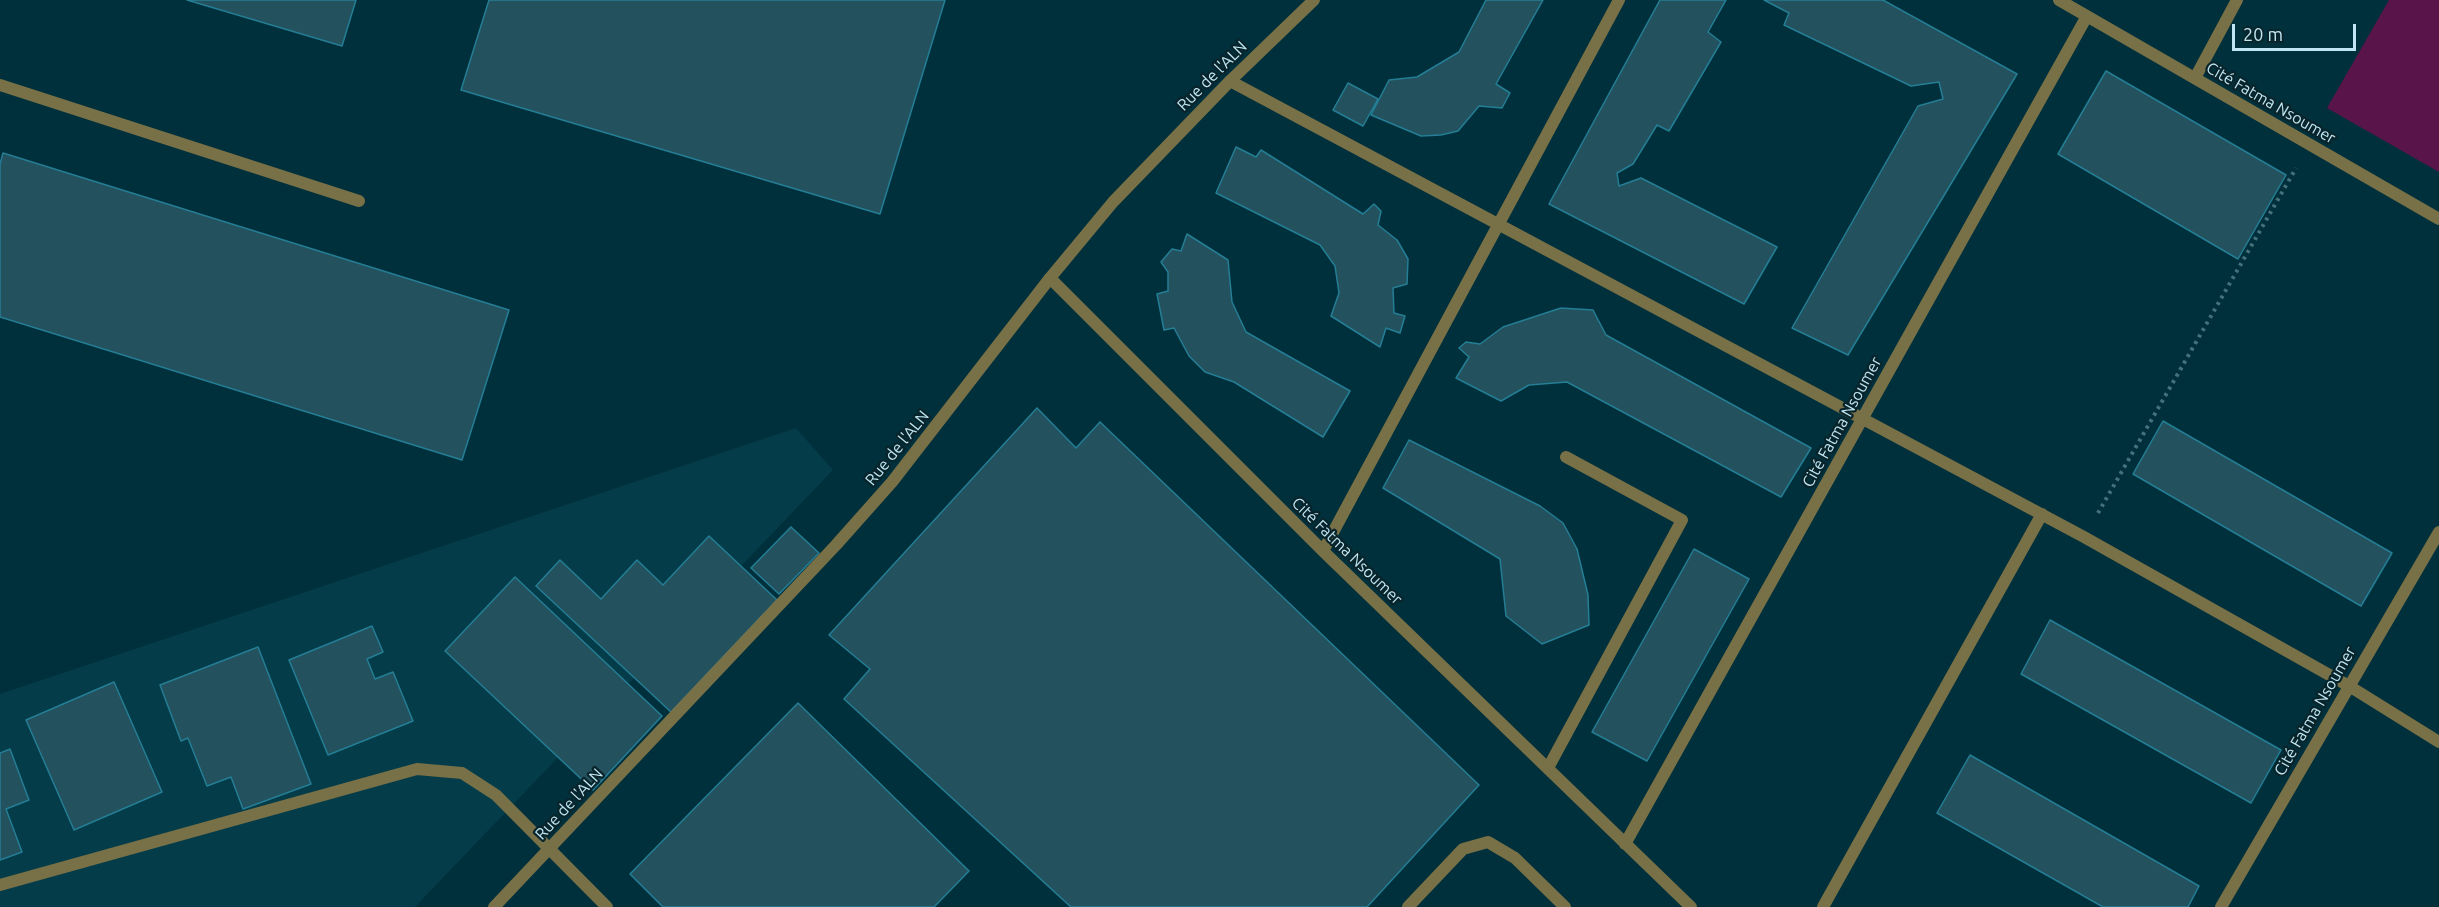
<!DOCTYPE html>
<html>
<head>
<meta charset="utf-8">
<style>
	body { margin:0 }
	#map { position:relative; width:2439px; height:907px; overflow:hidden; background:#00303b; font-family:Ubuntu,sans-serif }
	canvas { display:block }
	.scale { position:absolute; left:2232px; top:24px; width:124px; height:27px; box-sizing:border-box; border:3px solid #bfe6f2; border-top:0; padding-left:8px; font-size:18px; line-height:21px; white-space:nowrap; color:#bfe6f2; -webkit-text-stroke:4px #09242b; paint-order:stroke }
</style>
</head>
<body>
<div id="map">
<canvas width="2439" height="907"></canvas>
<div class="scale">20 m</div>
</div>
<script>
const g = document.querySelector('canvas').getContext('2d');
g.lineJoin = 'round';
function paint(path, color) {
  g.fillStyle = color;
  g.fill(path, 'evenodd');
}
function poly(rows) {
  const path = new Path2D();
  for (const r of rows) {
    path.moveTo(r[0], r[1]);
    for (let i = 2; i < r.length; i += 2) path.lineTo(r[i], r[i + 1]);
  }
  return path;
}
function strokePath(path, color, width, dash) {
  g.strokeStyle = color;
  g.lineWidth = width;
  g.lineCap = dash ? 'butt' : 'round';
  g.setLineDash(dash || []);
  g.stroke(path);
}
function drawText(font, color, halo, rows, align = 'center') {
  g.font = font + ' Ubuntu,sans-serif';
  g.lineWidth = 4.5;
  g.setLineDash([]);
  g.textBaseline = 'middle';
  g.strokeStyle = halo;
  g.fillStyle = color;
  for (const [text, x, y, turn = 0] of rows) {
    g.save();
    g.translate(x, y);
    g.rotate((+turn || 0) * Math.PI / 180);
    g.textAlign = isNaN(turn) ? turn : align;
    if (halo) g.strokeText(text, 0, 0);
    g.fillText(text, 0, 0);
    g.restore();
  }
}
const built = poly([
	[796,428,833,470,415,907,0,907,0,694]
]);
const green = poly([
	[2389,0,2439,0,2439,172,2327,108]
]);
const building = poly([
	[187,0,356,0,342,46,187,0],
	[489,0,945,0,880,214,461,90,489,0],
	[1486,0,1543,0,1496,84,1510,93,1502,108,1479,106,1458,131,1441,135,1421,136,1371,115,1389,80,1417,77,1459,52,1486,0],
	[1660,0,1726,0,1708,32,1721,42,1669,131,1657,125,1633,164,1617,173,1619,186,1641,178,1777,247,1744,304,1549,204,1660,0],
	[1764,0,1883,0,2017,74,1848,355,1792,328,1918,106,1943,99,1939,82,1911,86,1784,25,1789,13,1764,0],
	[2106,71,2286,175,2238,259,2058,154,2106,71],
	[1348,83,1378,99,1363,126,1333,110,1348,83],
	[1236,147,1256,157,1261,150,1363,214,1374,204,1381,211,1378,225,1397,240,1408,259,1407,284,1393,288,1394,313,1405,316,1400,333,1386,328,1380,347,1331,316,1339,293,1335,266,1320,245,1216,193,1236,147],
	[3,153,509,310,462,460,0,317,0,164,3,153],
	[1187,234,1228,260,1232,302,1246,332,1350,391,1323,437,1234,382,1205,372,1189,356,1174,328,1164,330,1157,294,1168,291,1168,272,1161,262,1172,249,1181,251,1187,234],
	[1561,308,1593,310,1606,335,1811,448,1781,497,1567,382,1529,385,1501,401,1456,378,1469,357,1459,348,1466,342,1480,344,1503,327,1561,308],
	[1037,408,1076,448,1100,422,1479,785,1367,907,1071,907,844,699,870,669,829,635,1037,408],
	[2163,421,2392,553,2361,606,2133,474,2163,421],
	[1409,440,1540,506,1563,523,1577,549,1588,595,1589,625,1542,644,1506,616,1500,559,1383,488,1409,440],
	[791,527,819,553,779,594,751,568,791,527],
	[709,536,777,600,671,712,536,586,560,560,601,599,637,560,663,585,709,536],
	[1694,549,1749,579,1647,761,1592,732,1694,549],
	[515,577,662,716,593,790,445,651,515,577],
	[2050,620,2281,750,2251,803,2021,674,2050,620],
	[372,626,383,652,367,659,375,679,393,672,413,721,328,755,289,660,372,626],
	[258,647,311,784,243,809,231,777,207,786,188,738,181,741,160,685,258,647],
	[114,682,162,792,74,830,26,720,114,682],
	[798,703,969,871,934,907,663,907,630,874,798,703],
	[10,749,29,800,6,809,22,852,0,860,0,753,10,749],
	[1970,755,2199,886,2188,907,2103,907,1937,813,1970,755]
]);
const path = poly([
	[2098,513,2296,168]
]);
const service = poly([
	[2195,78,2237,0],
	[0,85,359,201],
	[1548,768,1682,520,1566,457]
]);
const minor = poly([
	[2059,0,2439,219],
	[1230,81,2084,537,2349,686,2439,742],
	[1050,278,1323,551,1691,907],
	[1323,551,1619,0],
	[1625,844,2087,16],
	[0,885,417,769,462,773,496,795,607,907],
	[1408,907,1463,849,1488,842,1515,858,1565,907],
	[1823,907,2042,514],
	[2221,907,2439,532]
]);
const tertiary = poly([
	[494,907,836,545,892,482,1050,278,1113,202,1230,81,1314,0]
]);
const streetNames = [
	["Rue de l'ALN",1212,76,-45],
	["Cité Fatma Nsoumer",2271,103,30],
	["Cité Fatma Nsoumer",1842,422,-61],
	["Rue de l'ALN",897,448,-51],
	["Cité Fatma Nsoumer",1347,551,44],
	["Cité Fatma Nsoumer",2315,711,-60],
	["Rue de l'ALN",569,804,-47]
];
paint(built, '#043c49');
paint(green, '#59154a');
paint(building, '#23515e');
strokePath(building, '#247e95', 1.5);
strokePath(path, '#44717c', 4, [3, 4.5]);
strokePath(service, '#787046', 12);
strokePath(minor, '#787046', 12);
strokePath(tertiary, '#787046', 12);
drawText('16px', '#bfe6f2', '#09242b', streetNames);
</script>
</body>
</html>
